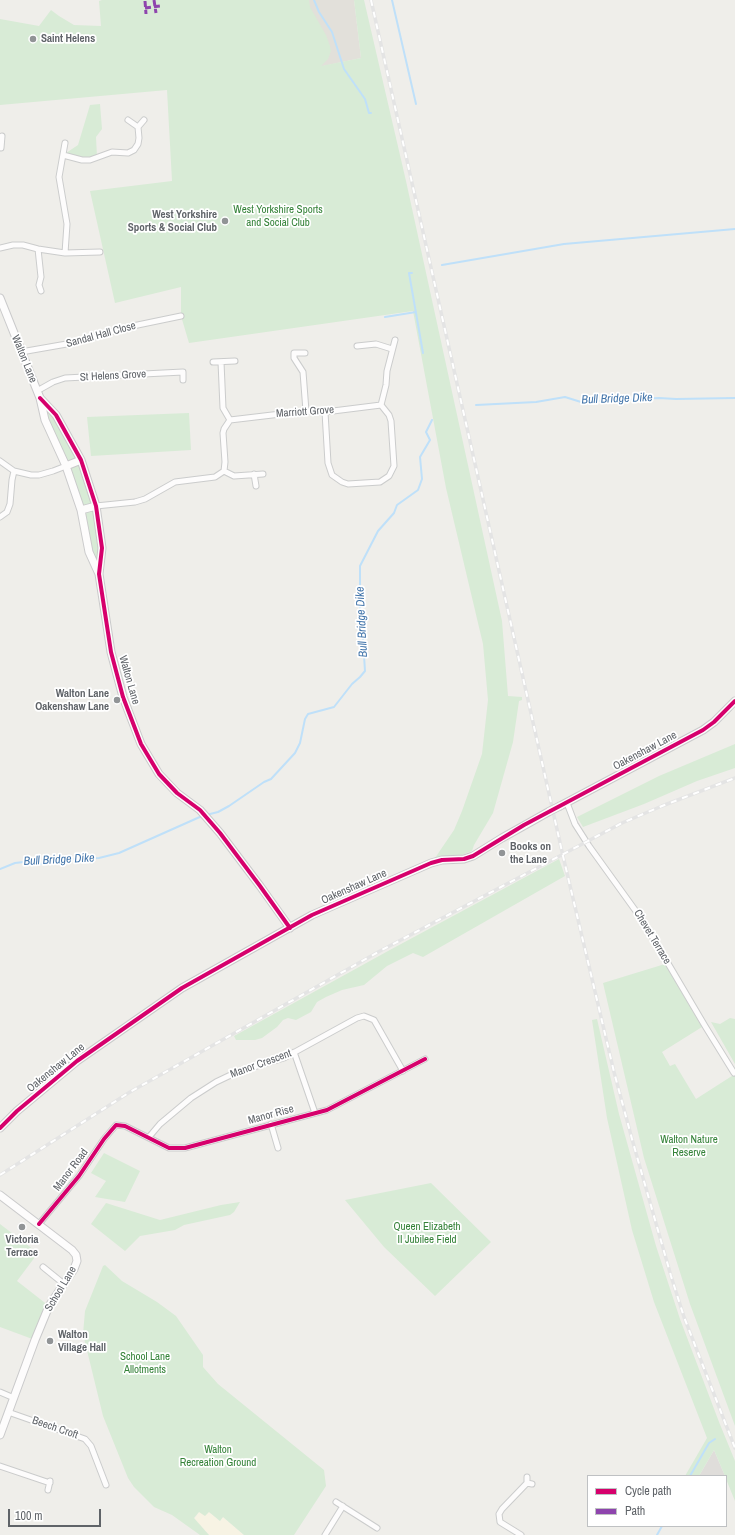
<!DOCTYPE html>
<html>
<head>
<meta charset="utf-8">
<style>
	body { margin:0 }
	#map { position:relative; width:735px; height:1535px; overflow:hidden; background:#efeeea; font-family:"Archivo Narrow",sans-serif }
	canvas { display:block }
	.legend { position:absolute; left:587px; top:1475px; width:140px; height:52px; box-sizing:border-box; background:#fff; border:1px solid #bfc1c3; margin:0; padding:5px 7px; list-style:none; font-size:12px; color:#5f6368 }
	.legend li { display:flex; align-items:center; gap:8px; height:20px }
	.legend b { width:20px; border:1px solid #bfc1c3 }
	.scale { position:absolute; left:8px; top:1509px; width:93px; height:18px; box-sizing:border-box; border:2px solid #5f6368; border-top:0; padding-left:5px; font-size:12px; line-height:14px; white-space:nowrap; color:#5f6368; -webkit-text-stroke:3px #fff; paint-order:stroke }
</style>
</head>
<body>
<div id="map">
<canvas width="735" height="1535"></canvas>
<ul class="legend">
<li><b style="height:5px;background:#d6006c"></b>Cycle path</li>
<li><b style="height:5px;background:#8e44ad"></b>Path</li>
</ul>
<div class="scale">100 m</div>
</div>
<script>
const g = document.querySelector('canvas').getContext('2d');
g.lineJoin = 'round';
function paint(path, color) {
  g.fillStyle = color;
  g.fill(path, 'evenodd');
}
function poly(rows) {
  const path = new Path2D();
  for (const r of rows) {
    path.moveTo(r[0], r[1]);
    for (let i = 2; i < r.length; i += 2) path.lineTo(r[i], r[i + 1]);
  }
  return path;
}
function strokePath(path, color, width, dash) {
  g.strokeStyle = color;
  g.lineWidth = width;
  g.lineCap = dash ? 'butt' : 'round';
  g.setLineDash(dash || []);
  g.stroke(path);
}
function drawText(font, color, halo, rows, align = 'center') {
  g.font = font + ' "Archivo Narrow",sans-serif';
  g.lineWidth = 3.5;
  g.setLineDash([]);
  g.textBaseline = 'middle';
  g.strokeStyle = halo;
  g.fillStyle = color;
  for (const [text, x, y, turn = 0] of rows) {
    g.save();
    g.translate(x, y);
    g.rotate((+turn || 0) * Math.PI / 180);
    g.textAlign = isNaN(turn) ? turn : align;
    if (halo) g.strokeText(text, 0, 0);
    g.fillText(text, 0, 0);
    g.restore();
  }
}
const commercial = poly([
	[199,1512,209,1512,220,1521,223,1517,244,1535,209,1535,194,1519]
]);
const industrial = poly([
	[714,1450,725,1476,699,1476]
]);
const education = poly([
	[168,0,354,0,361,58,319,67]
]);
const green = poly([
	[102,0,309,0,310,7,326,35,330,46,331,51,328,59,321,66,361,58,354,0,364,0,406,181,502,621,508,696,522,697,522,700,519,701,513,742,493,813,474,845,472,851,462,855,435,858,454,830,462,811,482,754,488,700,483,644,446,488,413,311,189,343,181,316,181,287,115,303,90,191,172,181,167,90,0,105,0,19,39,26,51,10,59,16,74,25,101,26,99,1],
	[100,104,102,129,96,137,97,157,90,160,63,155,78,145,90,105],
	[40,398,56,415,81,460,92,492,102,548,99,574,89,552,81,510],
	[189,413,191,450,91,456,87,417],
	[735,744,735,768,697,781,644,804,583,827,577,817,659,776],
	[559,859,565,876,423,957,413,953,387,966,364,985,342,990,326,997,317,1002,311,1012,296,1020,288,1018,283,1020,277,1027,262,1038,255,1040,236,1040,234,1036,388,951],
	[665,964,702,1027,662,1052,670,1066,675,1064,696,1099,735,1074,735,1426,690,1304,644,1158,603,983],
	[730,1018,735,1019,735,1064,711,1022,720,1024],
	[597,1019,619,1114,656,1246,680,1319,719,1422,735,1461,735,1501,726,1479,726,1476,725,1476,714,1450,699,1476,685,1476,707,1438,654,1302,632,1230,607,1118,592,1020],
	[104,1153,140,1171,125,1202,95,1197,106,1181,91,1173],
	[431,1183,491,1242,435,1296,384,1247,345,1200],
	[240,1202,234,1212,230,1215,184,1225,175,1230,140,1236,125,1251,91,1224,106,1203,160,1220,221,1205],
	[0,1224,38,1253,17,1281,49,1306,35,1340,0,1327],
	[105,1265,122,1281,157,1302,176,1316,203,1355,203,1367,218,1384,324,1470,326,1486,294,1535,244,1535,223,1517,220,1521,209,1512,205,1516,199,1512,194,1518,209,1535,200,1535,172,1515,154,1507,134,1487,128,1478,103,1416,83,1334,85,1311,103,1266]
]);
const stream = poly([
	[314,0,319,12,332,32,344,69,365,99,369,113,371,113],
	[392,0,416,104],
	[442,265,564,244,735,229],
	[412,273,409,273,423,353],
	[385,317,416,312],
	[476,405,536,402,565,397,581,402,659,398,676,399,735,398],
	[206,815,218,812,229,806,264,782,271,779,295,753,300,743,305,719,308,714,334,707,352,684,360,677,365,671,362,625,360,612,360,566,378,531,394,513,397,505,418,490,422,479,420,457,430,440,426,432,432,420],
	[0,869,15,863,32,861,41,864,59,860,99,858,119,853,202,816],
	[690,1476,709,1443,715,1439],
	[657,1535,662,1526]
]);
const street = poly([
	[128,120,138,127,144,120],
	[65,143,59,177,67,224,65,253],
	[1,148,2,136],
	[63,155,82,160,90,160,112,152,128,153,134,150,138,144,139,138,138,127],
	[0,248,13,245,23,245,38,249,65,253,100,252],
	[38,249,41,277,39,285,41,291],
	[357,346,376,344,392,349],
	[21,352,78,342,128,327,181,316],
	[305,353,294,353,294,358,303,372,306,411],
	[213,362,235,361],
	[221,362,223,408,230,420],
	[37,391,53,382,65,378,183,372,183,380],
	[381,405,386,385,387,371,395,340],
	[325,412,328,463,332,475,342,482,348,484,380,482,389,476,394,466,391,421,389,415,381,405],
	[0,461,14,471,31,475,39,475,53,471,66,466],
	[224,471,234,476,263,474],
	[254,474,256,486],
	[96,506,135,502,145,499,175,482,215,477,224,471,225,462,223,433,224,429,230,420,306,411,325,412,381,405],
	[0,517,7,512,10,504,12,480,14,471],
	[567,803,575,824,589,846,643,921,705,1026,734,1073],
	[294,1052,315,1113],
	[271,1124,278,1148],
	[149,1137,160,1124,191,1098,216,1082,237,1072,284,1058,357,1018,364,1016,374,1020,403,1071],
	[39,1224,79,1176,104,1139,116,1125,125,1126,169,1148,185,1148,327,1110,425,1059],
	[43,1267,64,1284],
	[0,1392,14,1398],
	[8,1412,85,1439,91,1446,106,1485],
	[0,1466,50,1483],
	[527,1477,527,1483,532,1484],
	[48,1490,50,1481],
	[336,1502,377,1528],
	[325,1535,343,1506],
	[521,1535,500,1522,499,1514,502,1509,527,1483]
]);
const secondary = poly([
	[0,298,40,398,45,420,66,466,81,510,89,552,99,574],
	[40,398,56,415,81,460,96,506,102,548,99,574,111,652,123,697,141,744,159,774,177,793,200,810,220,833,260,886,290,928],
	[66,466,81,460],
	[81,510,96,506],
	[560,806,703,730,714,722,735,701],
	[0,1128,17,1111,77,1061,182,988,312,915,431,863,442,860,464,859,473,856,502,838,550,811],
	[0,1195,72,1250,76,1255,77,1261,74,1269,49,1306,35,1340,0,1435]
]);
const rail = poly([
	[371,0,563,856,614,1072,632,1139,671,1276,684,1317,735,1448],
	[0,1175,130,1092,380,951,622,823,662,806,735,778]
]);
const secondaryBridge = poly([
	[550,811,560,806]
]);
const quiet = poly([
	[154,0,156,13],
	[145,1,146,14],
	[145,8,160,6]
]);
const cycleway = poly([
	[40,398,56,415,81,460,96,506,102,548,99,574,111,652,123,697,141,744,159,774,177,793,200,810,220,833,260,886,290,928],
	[0,1128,17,1111,77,1061,182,988,312,915,431,863,442,860,464,859,473,856,524,825,703,730,714,722,735,701],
	[39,1224,79,1176,104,1139,116,1125,125,1126,169,1148,185,1148,327,1110,425,1059]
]);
const markers = [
	[33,39,4,"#919496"],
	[225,221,4,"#919496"],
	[117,700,4,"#919496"],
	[502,853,4,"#919496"],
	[22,1227,4,"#919496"],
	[50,1341,4,"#919496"]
];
const poiNames = [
	["Saint Helens",41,39],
	["West Yorkshire",217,215,"right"],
	["Sports & Social Club",217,228,"right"],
	["Walton Lane",109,694,"right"],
	["Oakenshaw Lane",109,707,"right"],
	["Books on",510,847],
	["the Lane",510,860],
	["Victoria",22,1240,"center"],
	["Terrace",22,1253,"center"],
	["Walton",58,1335],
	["Village Hall",58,1348]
];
const parkNames = [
	["West Yorkshire Sports",278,210],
	["and Social Club",278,223],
	["Walton Nature",689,1140],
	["Reserve",689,1153],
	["Queen Elizabeth",427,1227],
	["II Jubilee Field",427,1240],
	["School Lane",145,1357],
	["Allotments",145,1370],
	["Walton",218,1450],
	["Recreation Ground",218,1463]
];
const streetNames = [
	["Sandal Hall Close",101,335,-15],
	["Walton Lane",24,359,68],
	["St Helens Grove",113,376,-3],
	["Marriott Grove",305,412,-4],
	["Walton Lane",129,680,74],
	["Oakenshaw Lane",645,751,-28],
	["Oakenshaw Lane",354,887,-24],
	["Chevet Terrace",652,937,59],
	["Manor Crescent",261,1064,-20],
	["Oakenshaw Lane",56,1068,-39],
	["Manor Rise",271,1115,-15],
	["Manor Road",71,1170,-53],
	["School Lane",61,1289,-59],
	["Beech Croft",55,1428,19]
];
const waterNames = [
	["Bull Bridge Dike",617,399,-2],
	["Bull Bridge Dike",362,622,-93],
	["Bull Bridge Dike",59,860,-3]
];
paint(commercial, '#f7f3e4');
paint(industrial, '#dfddda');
paint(education, '#e2e0da');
paint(green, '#d8ebd6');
strokePath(stream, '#bfe0f9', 2);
strokePath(street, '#cbcccc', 7);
strokePath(secondary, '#cacacb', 9);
strokePath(street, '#fdfcfc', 5);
strokePath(secondary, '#fdfcfc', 7);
strokePath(rail, '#e4e4e4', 3.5);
strokePath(rail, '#fff', 2, [6]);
strokePath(secondaryBridge, '#cacacb', 9, []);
strokePath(secondaryBridge, '#fdfcfc', 7);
strokePath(quiet, '#8e44ad', 3, [6, 3]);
strokePath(cycleway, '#d6006c', 4);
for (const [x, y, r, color] of markers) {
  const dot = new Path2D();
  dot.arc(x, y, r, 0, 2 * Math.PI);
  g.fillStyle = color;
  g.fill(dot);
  strokePath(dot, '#fff', 1.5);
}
drawText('bold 11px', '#5f6368', '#fff', poiNames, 'left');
drawText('11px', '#348238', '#fff', parkNames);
drawText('11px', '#5f6368', '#fff', streetNames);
drawText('italic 12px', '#4174aa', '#fff', waterNames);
</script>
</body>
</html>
